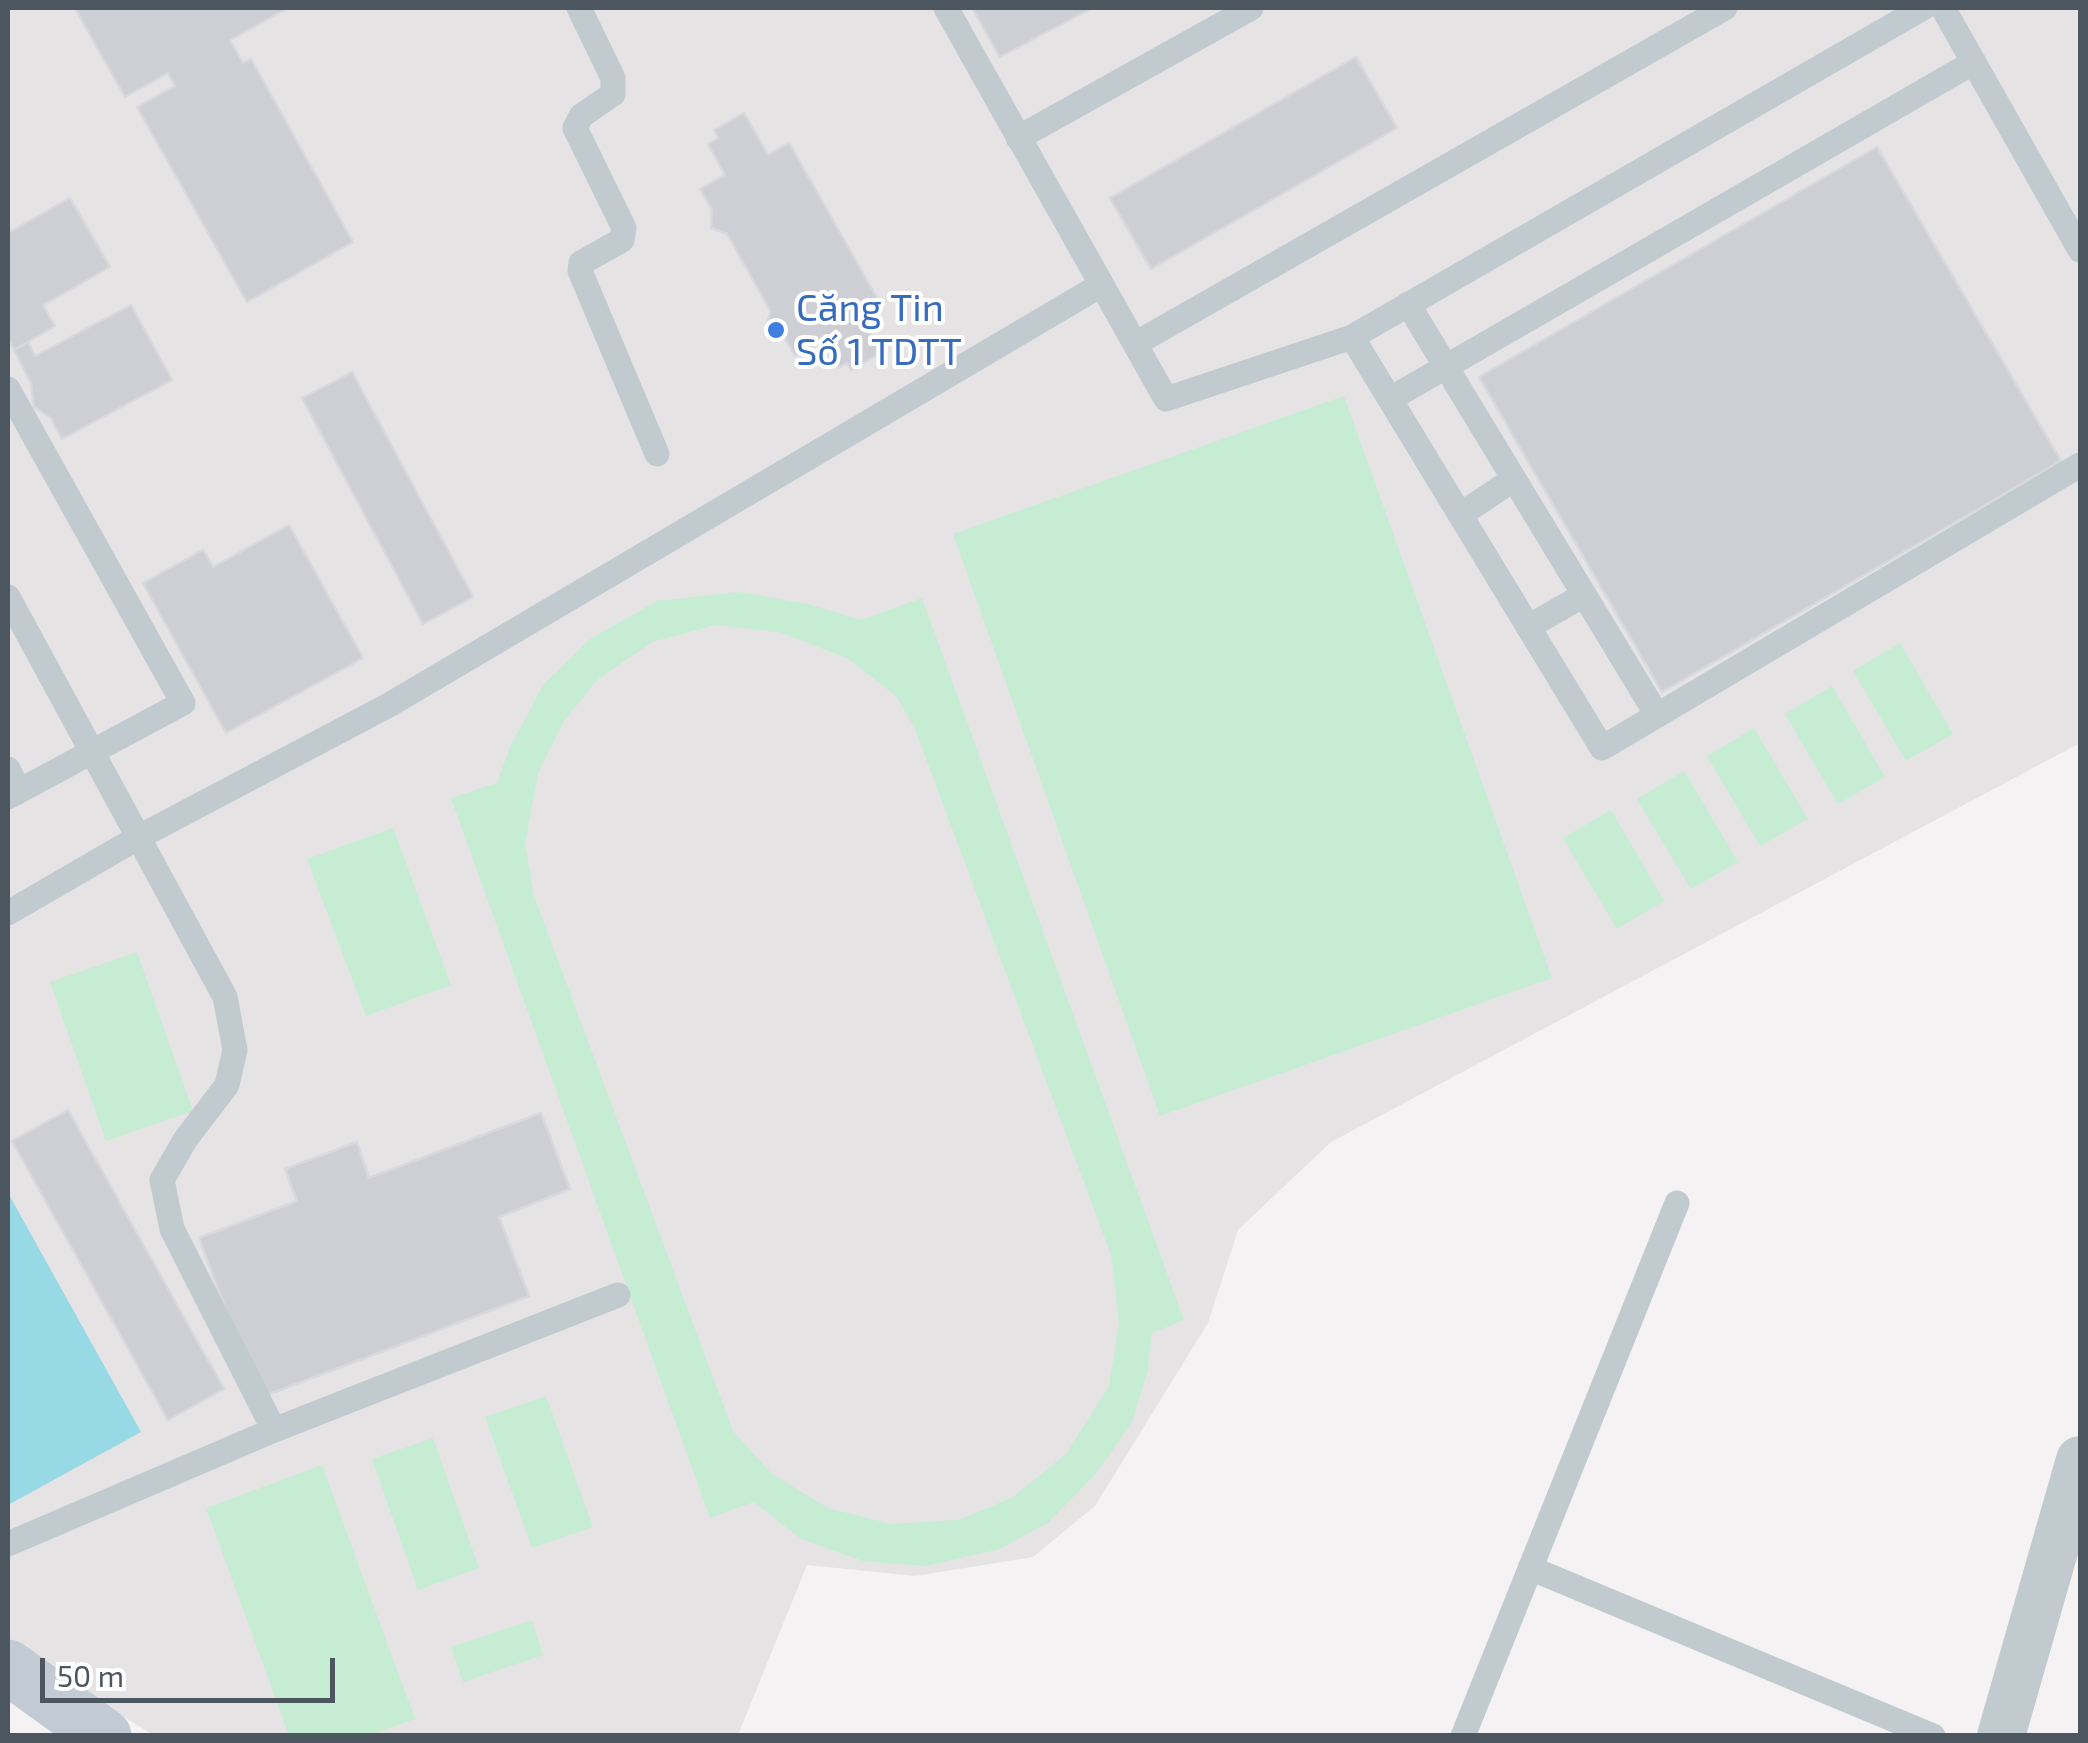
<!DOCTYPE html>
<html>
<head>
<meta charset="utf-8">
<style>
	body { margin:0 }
	#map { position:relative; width:2088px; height:1743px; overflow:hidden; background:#f4f2f2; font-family:"Exo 2",sans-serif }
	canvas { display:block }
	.frame { position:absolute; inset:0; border:10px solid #4b565e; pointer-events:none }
	.scale { position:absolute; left:40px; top:1658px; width:295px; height:45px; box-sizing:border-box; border:5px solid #4b565e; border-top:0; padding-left:12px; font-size:30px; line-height:35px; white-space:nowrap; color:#4b565e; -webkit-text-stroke:8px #fff; paint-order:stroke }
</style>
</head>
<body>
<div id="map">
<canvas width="2088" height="1743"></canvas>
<div class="frame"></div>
<div class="scale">50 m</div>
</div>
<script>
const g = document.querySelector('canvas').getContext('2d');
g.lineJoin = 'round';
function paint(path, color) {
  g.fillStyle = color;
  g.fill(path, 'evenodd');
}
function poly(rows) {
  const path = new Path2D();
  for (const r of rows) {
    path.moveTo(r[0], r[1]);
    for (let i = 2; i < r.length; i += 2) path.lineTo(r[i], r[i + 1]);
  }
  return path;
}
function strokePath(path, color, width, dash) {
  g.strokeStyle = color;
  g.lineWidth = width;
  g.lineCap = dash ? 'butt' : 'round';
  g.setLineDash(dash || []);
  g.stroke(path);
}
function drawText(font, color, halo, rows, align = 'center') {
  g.font = font + ' "Exo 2",sans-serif';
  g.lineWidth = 8;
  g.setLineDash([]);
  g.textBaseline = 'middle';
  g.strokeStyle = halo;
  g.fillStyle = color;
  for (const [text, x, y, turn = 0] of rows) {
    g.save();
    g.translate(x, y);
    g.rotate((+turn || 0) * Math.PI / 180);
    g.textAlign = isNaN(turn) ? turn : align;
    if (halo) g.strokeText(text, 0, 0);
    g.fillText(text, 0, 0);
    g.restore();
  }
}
const education = poly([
	[8,8,2080,8,2080,743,1331,1142,1238,1230,1208,1323,1095,1506,1033,1557,915,1576,807,1565,738,1735,153,1735,8,1643]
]);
const green = poly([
	[1344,396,1552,978,1160,1116,953,534],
	[739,592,808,604,861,620,922,598,1184,1320,1152,1333,1148,1370,1132,1422,1098,1471,1049,1522,1000,1549,926,1566,863,1561,801,1539,754,1502,710,1518,451,798,497,783,510,747,543,685,590,639,657,601],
	[716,625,779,632,847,658,896,696,915,729,1111,1255,1119,1323,1109,1386,1067,1453,1013,1497,959,1520,891,1524,828,1508,771,1473,733,1431,534,896,525,844,538,773,564,721,597,680,652,642],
	[1900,643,1953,734,1906,761,1853,671],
	[1832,686,1885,777,1838,804,1785,714],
	[1754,728,1808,819,1760,846,1707,756],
	[1684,771,1738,862,1691,889,1637,799],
	[1611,810,1664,901,1617,929,1563,838],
	[393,828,451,985,366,1016,307,859],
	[137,952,193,1111,106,1141,50,982],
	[546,1396,593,1527,532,1548,485,1417],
	[433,1438,479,1568,418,1590,372,1459],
	[322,1465,415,1719,370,1735,289,1735,206,1508],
	[532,1620,543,1655,463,1682,451,1647]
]);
const water = poly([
	[8,1193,141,1432,8,1505]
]);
const building = poly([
	[80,8,288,8,230,40,243,63,251,59,353,242,247,302,137,107,175,86,168,73,125,97,76,10,80,8],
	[972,8,1092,8,1000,57,972,8],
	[1356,57,1397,128,1151,269,1110,198,1356,57],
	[744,113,768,155,789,143,881,305,861,317,881,353,851,370,847,363,838,368,822,340,795,356,782,333,772,333,767,323,771,312,727,234,711,228,712,210,700,189,725,175,708,144,718,138,714,130,744,113],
	[1877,147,2061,461,1662,692,1479,377,1877,147],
	[70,198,110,267,43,305,55,326,14,350,8,339,8,233,70,198],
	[131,305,172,380,62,439,51,418,34,407,31,383,14,350,28,342,35,356,131,305],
	[352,372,473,597,423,624,302,398,352,372],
	[289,525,363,658,226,733,143,583,203,550,213,567,289,525],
	[68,1110,224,1389,168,1420,12,1141,68,1110],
	[541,1113,570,1189,499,1217,529,1296,259,1398,199,1238,297,1201,285,1169,357,1142,369,1178,541,1113]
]);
const lane = poly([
	[579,8,613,78,613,94,581,116,575,128,624,228,622,240,581,263,580,271,657,454],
	[946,8,1166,399,1352,337,1923,8],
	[1943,8,2080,250],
	[1018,138,1251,8],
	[1408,304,1657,715],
	[1352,337,1602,748,2080,465],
	[1135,344,1725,8],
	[8,389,183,703,8,797],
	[1390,399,1974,62],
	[1460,515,1514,479],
	[8,597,225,997,235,1050,227,1085,185,1140,162,1180,172,1229,274,1430],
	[1528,627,1584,595],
	[8,769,19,791],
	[8,913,139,837,389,705,1101,285],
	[8,1544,274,1430,618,1295],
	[1530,1568,1933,1736],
	[1463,1736,1677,1203]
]);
const street = poly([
	[2001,1736,2080,1460]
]);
const secondary = poly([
	[8,1667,104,1736]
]);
const markers = [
	[776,330,10,"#3f7fe0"]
];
const shopNames = [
	["Căng Tin",796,308],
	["Số 1 TDTT",796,352]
];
paint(education, '#e5e3e4');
paint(green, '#c6edd3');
paint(water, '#97d9e5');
paint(building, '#cdcfd4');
strokePath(building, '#d7d9dd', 2.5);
strokePath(lane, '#c1cacf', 25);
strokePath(street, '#c1cacf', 48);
strokePath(secondary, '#c2cbd4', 55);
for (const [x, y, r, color] of markers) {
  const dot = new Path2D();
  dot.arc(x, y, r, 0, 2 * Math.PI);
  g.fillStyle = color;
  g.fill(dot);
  strokePath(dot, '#fff', 4);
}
drawText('38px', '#366cbe', '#fff', shopNames, 'left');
</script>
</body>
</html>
